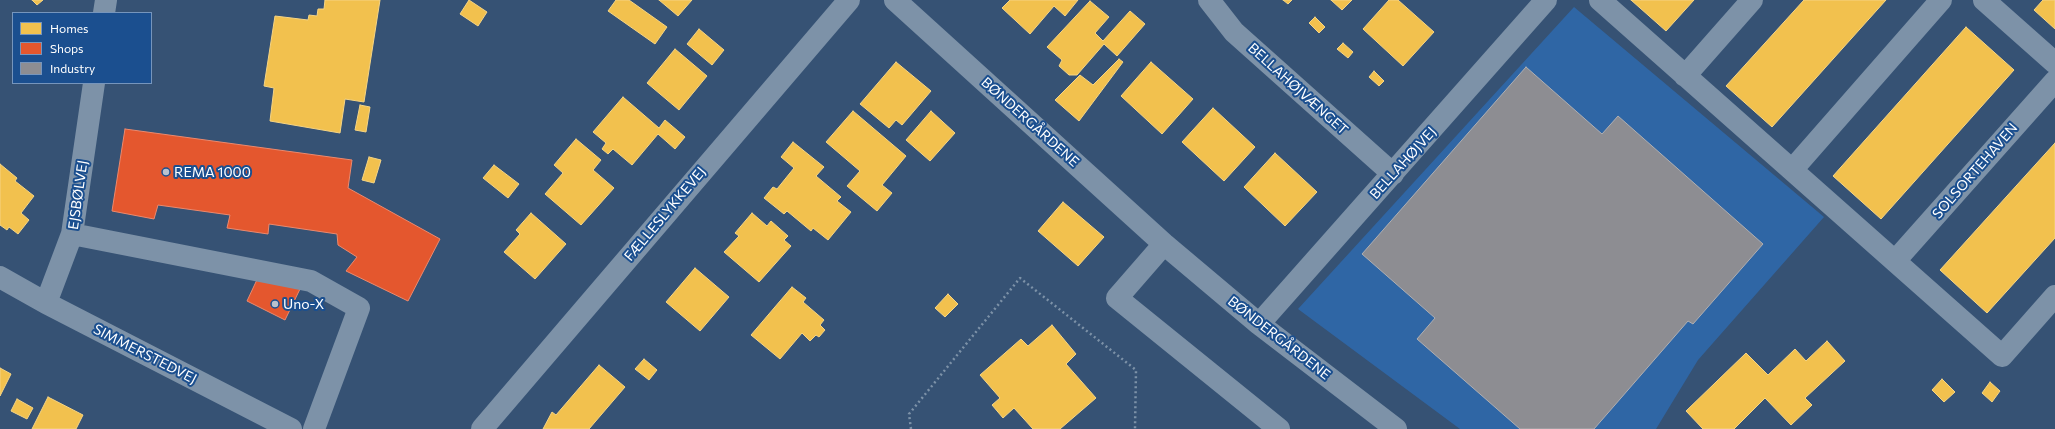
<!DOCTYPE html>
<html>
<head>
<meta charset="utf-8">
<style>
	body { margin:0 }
	#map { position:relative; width:2055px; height:429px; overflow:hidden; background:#365274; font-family:Commissioner,sans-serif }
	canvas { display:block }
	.legend { position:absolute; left:12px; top:12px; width:140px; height:72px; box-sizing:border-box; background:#1b4f8f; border:1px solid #7695bc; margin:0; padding:5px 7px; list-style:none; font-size:12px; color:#fff }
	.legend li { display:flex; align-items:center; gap:8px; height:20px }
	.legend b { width:20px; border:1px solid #7695bc }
</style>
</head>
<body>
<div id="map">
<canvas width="2055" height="429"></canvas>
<ul class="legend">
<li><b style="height:11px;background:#f2c14e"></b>Homes</li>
<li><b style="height:11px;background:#e4572e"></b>Shops</li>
<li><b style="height:11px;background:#8d8d92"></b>Industry</li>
</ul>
</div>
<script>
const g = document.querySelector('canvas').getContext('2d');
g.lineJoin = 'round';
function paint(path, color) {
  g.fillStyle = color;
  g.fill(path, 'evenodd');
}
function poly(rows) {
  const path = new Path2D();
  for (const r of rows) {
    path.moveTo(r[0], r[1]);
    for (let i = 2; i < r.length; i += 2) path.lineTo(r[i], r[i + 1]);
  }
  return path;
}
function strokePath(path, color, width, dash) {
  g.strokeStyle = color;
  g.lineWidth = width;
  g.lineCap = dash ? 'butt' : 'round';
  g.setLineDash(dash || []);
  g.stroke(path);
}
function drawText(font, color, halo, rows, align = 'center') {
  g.font = font + ' Commissioner,sans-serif';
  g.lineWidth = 4;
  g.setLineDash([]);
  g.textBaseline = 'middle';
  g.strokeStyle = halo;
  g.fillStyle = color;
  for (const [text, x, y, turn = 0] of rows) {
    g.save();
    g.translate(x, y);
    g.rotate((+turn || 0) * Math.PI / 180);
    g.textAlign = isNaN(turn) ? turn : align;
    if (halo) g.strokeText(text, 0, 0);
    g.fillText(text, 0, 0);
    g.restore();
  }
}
const green = poly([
	[1574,7,1824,217,1698,360,1656,429,1460,429,1298,309]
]);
const homes = poly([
	[32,0,43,0,37,5,32,0],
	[325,0,380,0,364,102,345,99,340,133,270,121,274,88,264,86,275,16,308,20,309,15,317,16,318,9,324,9,325,0],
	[469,0,487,12,478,26,460,14,469,0],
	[616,0,629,0,667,27,655,44,608,11,616,0],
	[659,0,692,0,678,16,659,0],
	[1010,0,1078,0,1065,16,1054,6,1030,34,1002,8,1010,0],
	[1283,0,1292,0,1288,4,1283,0],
	[1331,0,1352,0,1342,10,1331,0],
	[1389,0,1398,0,1434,32,1403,66,1363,29,1389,0],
	[1631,0,1694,0,1666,31,1631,0],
	[1804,0,1886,0,1772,127,1726,86,1804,0],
	[2043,0,2055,0,2055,29,2034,10,2043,0],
	[1090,1,1109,17,1095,33,1103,41,1130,11,1145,24,1117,56,1104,44,1077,75,1069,75,1059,66,1062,60,1047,47,1090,1],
	[1315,17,1325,27,1319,33,1309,23,1315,17],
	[1966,27,2014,70,1881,219,1833,176,1966,27],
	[699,29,724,50,712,65,687,44,699,29],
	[1343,43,1353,52,1348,58,1337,49,1343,43],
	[675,49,707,76,679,110,647,83,675,49],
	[1119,59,1123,62,1079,121,1055,100,1080,75,1093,85,1119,59],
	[896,62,931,91,902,125,896,120,889,128,860,104,896,62],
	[1151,62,1193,99,1162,134,1121,96,1151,62],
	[1374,71,1384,81,1379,86,1369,77,1374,71],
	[623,97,659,128,665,120,685,137,675,149,658,134,632,165,613,149,608,154,602,149,606,143,593,132,623,97],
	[360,105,370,107,366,132,355,130,360,105],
	[1213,108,1255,147,1224,181,1182,142,1213,108],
	[853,111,906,156,882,185,892,193,877,211,847,186,860,171,826,142,853,111],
	[931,111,955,133,930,161,906,140,931,111],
	[576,139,601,160,593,170,614,188,581,225,545,194,563,173,554,165,576,139],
	[793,142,824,167,816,176,841,197,837,201,851,212,828,240,813,228,811,231,787,211,784,214,764,198,773,187,777,189,794,168,781,157,793,142],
	[2055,143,2055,238,1987,313,1940,270,2055,143],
	[1275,153,1317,192,1285,226,1244,187,1275,153],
	[369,157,381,160,374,183,362,180,369,157],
	[0,164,17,178,15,181,34,196,21,213,29,220,18,234,9,227,7,230,0,225,0,164],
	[494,165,519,184,508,198,483,178,494,165],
	[1063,202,1104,237,1078,266,1038,231,1063,202],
	[531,213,566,244,535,279,504,252,520,234,516,230,531,213],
	[752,213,767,226,771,221,788,236,784,240,791,246,759,282,724,252,739,236,735,233,752,213],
	[695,268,729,297,700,331,666,302,695,268],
	[792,287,806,298,803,302,824,320,820,325,825,330,819,337,816,335,810,341,802,333,780,359,751,335,792,287],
	[948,294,958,304,945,317,935,308,948,294],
	[1052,325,1076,354,1066,364,1096,398,1060,429,1033,429,1014,408,1003,418,992,405,1000,398,980,375,1021,339,1028,346,1052,325],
	[1827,341,1845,361,1805,398,1812,405,1791,425,1765,398,1734,429,1703,429,1686,411,1746,353,1768,375,1795,349,1806,361,1827,341],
	[644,359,657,370,649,380,635,369,644,359],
	[599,365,625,387,589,429,543,429,552,412,556,415,599,365],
	[0,368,11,374,0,396,0,368],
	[1942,379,1955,392,1944,402,1932,390,1942,379],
	[1990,382,2000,391,1992,402,1982,393,1990,382],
	[48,397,83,415,76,429,32,429,48,397],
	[17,399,33,408,27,419,11,411,17,399]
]);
const shops = poly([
	[125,129,352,160,348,188,440,239,408,301,346,271,357,257,338,245,337,234,269,224,268,234,227,228,230,215,158,205,154,219,112,211,125,129],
	[262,269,300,289,285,320,247,301,262,269]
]);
const industry = poly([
	[1526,67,1602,134,1618,116,1763,244,1693,324,1688,321,1594,429,1520,429,1417,339,1435,318,1362,254,1526,67]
]);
const path = poly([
	[911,429,909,414,1020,278,1136,370,1135,429]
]);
const minor = poly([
	[895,0,1164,244,1259,324,1396,429],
	[1209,0,1234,32,1393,174],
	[1600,0,2002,356,2055,296],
	[1984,0,2055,63],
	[104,13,106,0],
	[1685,76,1752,0],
	[1792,170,1941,0],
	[72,234,311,281,359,308,314,429],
	[1164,244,1117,298,1279,429],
	[1895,261,2055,81],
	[0,277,46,303,291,429],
	[46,303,72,234,94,83],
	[1259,324,1546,0],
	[482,429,849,0]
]);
const markers = [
	[166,172,4,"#b9c2ce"],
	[275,304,4,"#b9c2ce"]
];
const streetNames = [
	["BELLAHØJVÆNGET",1298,89,42],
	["BØNDERGÅRDENE",1030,122,42],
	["BELLAHØJVEJ",1403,163,-48],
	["SOLSORTEHAVEN",1975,171,-49],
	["EJSBØLVEJ",78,195,-82],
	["FÆLLESLYKKEVEJ",665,214,-50],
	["BØNDERGÅRDENE",1279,338,38],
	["SIMMERSTEDVEJ",145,354,27]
];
const poiNames = [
	["REMA 1000",174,172],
	["Uno-X",283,304]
];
paint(green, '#2f66a5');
paint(homes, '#f2c14e');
strokePath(homes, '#f6d483', 1);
paint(shops, '#e4572e');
strokePath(shops, '#ec896d', 1);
paint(industry, '#8d8d92');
strokePath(industry, '#afafb3', 1);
strokePath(path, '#7d92a8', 2.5, [2, 3]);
strokePath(minor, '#7d92a8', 22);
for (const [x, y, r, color] of markers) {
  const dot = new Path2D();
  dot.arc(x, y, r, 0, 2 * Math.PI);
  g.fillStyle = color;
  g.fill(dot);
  strokePath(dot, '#1b4f8f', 1.5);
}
drawText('14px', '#fff', '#1b4f8f', streetNames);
drawText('14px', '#fff', '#1b4f8f', poiNames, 'left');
</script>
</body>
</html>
